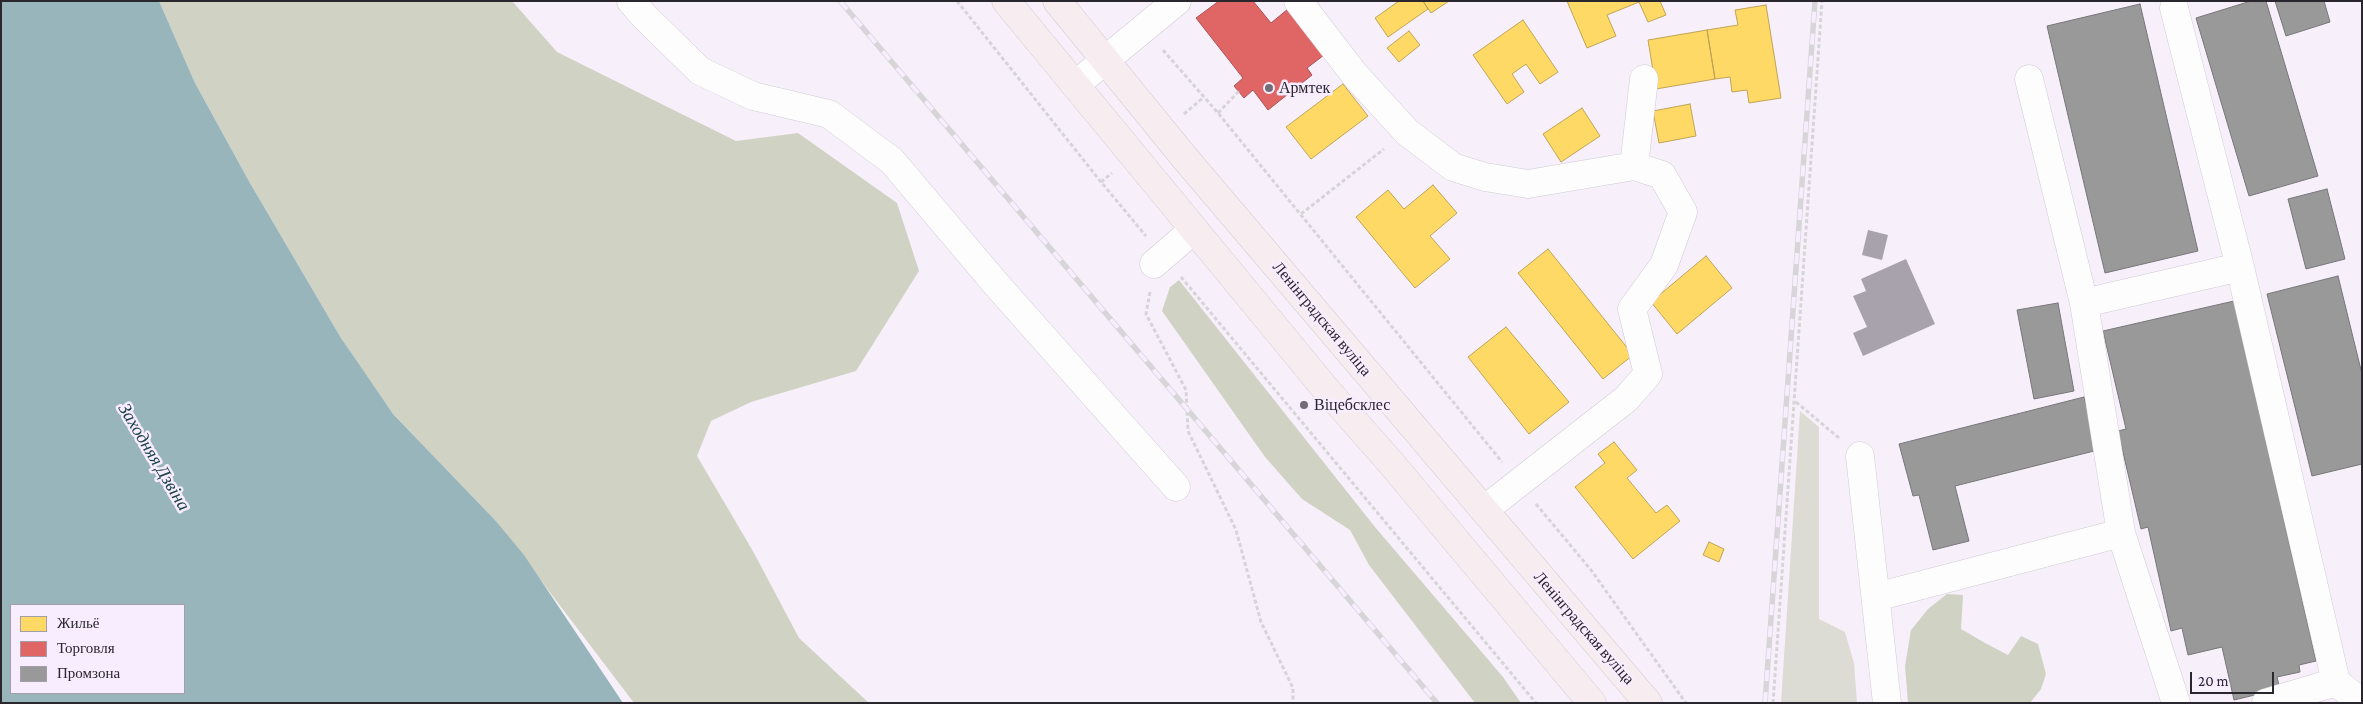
<!DOCTYPE html>
<html>
<head>
<meta charset="utf-8">
<style>
	body { margin:0 }
	#map { position:relative; width:2363px; height:704px; overflow:hidden; background:#f7f0fb; font-family:"Crimson Pro",serif }
	canvas { display:block }
	.frame { position:absolute; inset:0; border:2px solid #2a262d; pointer-events:none }
	.legend { position:absolute; left:10px; top:604px; width:175px; height:90px; box-sizing:border-box; background:#f8ecff; border:1px solid #a69dab; margin:0; padding:6px 9px; list-style:none; font-size:15px; color:#2a262d }
	.legend li { display:flex; align-items:center; gap:10px; height:25px }
	.legend b { width:25px; border:1px solid #a69dab }
	.scale { position:absolute; left:2190px; top:672px; width:84px; height:22px; box-sizing:border-box; border:2px solid #2a262d; border-top:0; padding-left:6px; font-size:15px; line-height:18px; white-space:nowrap; color:#2a262d; -webkit-text-stroke:4px #f8ecff; paint-order:stroke }
</style>
</head>
<body>
<div id="map">
<canvas width="2363" height="704"></canvas>
<div class="frame"></div>
<ul class="legend">
<li><b style="height:14px;background:#ffd966"></b>Жильё</li>
<li><b style="height:14px;background:#e06666"></b>Торговля</li>
<li><b style="height:14px;background:#999"></b>Промзона</li>
</ul>
<div class="scale">20 m</div>
</div>
<script>
const g = document.querySelector('canvas').getContext('2d');
g.lineJoin = 'round';
function paint(path, color) {
  g.fillStyle = color;
  g.fill(path, 'evenodd');
}
function poly(rows) {
  const path = new Path2D();
  for (const r of rows) {
    path.moveTo(r[0], r[1]);
    for (let i = 2; i < r.length; i += 2) path.lineTo(r[i], r[i + 1]);
  }
  return path;
}
function strokePath(path, color, width, dash) {
  g.strokeStyle = color;
  g.lineWidth = width;
  g.lineCap = dash ? 'butt' : 'round';
  g.setLineDash(dash || []);
  g.stroke(path);
}
function drawText(font, color, halo, rows, align = 'center') {
  g.font = font + ' "Crimson Pro",serif';
  g.lineWidth = 5;
  g.setLineDash([]);
  g.textBaseline = 'middle';
  g.strokeStyle = halo;
  g.fillStyle = color;
  for (const [text, x, y, turn = 0] of rows) {
    g.save();
    g.translate(x, y);
    g.rotate((+turn || 0) * Math.PI / 180);
    g.textAlign = isNaN(turn) ? turn : align;
    if (halo) g.strokeText(text, 0, 0);
    g.fillText(text, 0, 0);
    g.restore();
  }
}
const green = poly([
	[1800,411,1819,427,1819,619,1845,632,1854,663,1857,703,1781,703]
]);
const forest = poly([
	[159,1,512,1,557,52,736,141,798,133,897,203,919,271,856,371,751,402,711,421,697,456,754,553,799,638,869,703,634,703,495,520,393,414,371,384,341,338,250,183,195,83],
	[1179,280,1375,527,1503,677,1521,703,1475,703,1369,565,1350,530,1302,499,1265,457,1162,311,1170,287],
	[1947,594,1963,595,1961,629,1985,643,2008,655,2021,636,2038,644,2046,674,2041,689,2030,703,1908,703,1905,666,1911,630,1928,609]
]);
const water = poly([
	[1,1,159,1,195,83,250,183,341,338,393,414,495,520,524,555,623,703,1,703],
	[11,605,184,605,184,693,11,693]
]);
const homes = poly([
	[1399,1,1423,1,1428,9,1388,37,1375,18,1399,1],
	[1423,1,1449,1,1431,13,1423,1],
	[1567,1,1660,1,1666,15,1648,22,1639,2,1607,15,1616,36,1587,48,1567,1],
	[1766,5,1781,98,1749,103,1747,90,1732,92,1730,77,1715,79,1707,30,1738,25,1735,10,1766,5],
	[1523,20,1558,72,1540,84,1526,64,1512,74,1524,92,1507,104,1473,55,1523,20],
	[1707,30,1715,79,1656,89,1648,40,1707,30],
	[1409,31,1420,45,1399,62,1387,48,1409,31],
	[1343,84,1368,116,1311,159,1286,127,1343,84],
	[1690,104,1696,136,1659,143,1653,111,1690,104],
	[1582,108,1600,136,1561,162,1543,134,1582,108],
	[1433,185,1457,213,1430,236,1450,259,1415,288,1356,217,1388,190,1404,209,1433,185],
	[1548,249,1633,355,1603,379,1518,273,1548,249],
	[1706,256,1732,288,1677,334,1651,302,1706,256],
	[1506,327,1569,402,1529,434,1468,357,1506,327],
	[1614,442,1637,470,1627,478,1656,513,1667,505,1680,521,1633,559,1575,487,1605,463,1598,454,1614,442],
	[1709,542,1724,549,1719,562,1703,555,1709,542]
]);
const shops = poly([
	[1219,1,1253,1,1271,23,1288,9,1324,55,1307,68,1312,75,1268,110,1253,90,1244,98,1234,86,1243,78,1196,18,1219,1]
]);
const industry = poly([
	[2251,1,2266,1,2318,176,2249,196,2196,18,2251,1],
	[2275,1,2324,1,2330,22,2286,36,2275,1],
	[2140,4,2198,251,2105,273,2047,26,2140,4],
	[2327,189,2345,259,2306,269,2288,199,2327,189],
	[2338,276,2362,374,2362,464,2312,476,2267,294,2338,276],
	[2234,301,2316,661,2299,665,2300,672,2277,677,2280,689,2234,700,2222,647,2188,655,2182,628,2171,631,2148,527,2141,529,2118,431,2126,429,2103,331,2234,301],
	[2058,303,2074,391,2034,399,2017,310,2058,303],
	[2084,397,2098,450,1955,486,1969,541,1933,550,1919,495,1913,496,1899,444,2084,397]
]);
const building = poly([
	[1868,230,1888,235,1882,260,1862,255],
	[1906,259,1935,324,1863,356,1853,333,1867,327,1853,296,1866,291,1861,279]
]);
const path = poly([
	[957,1,1101,182,1146,236],
	[1163,50,1218,113,1502,462],
	[1218,113,1239,91],
	[1184,114,1204,97],
	[1101,182,1112,173],
	[1301,214,1384,149],
	[1181,277,1536,703],
	[1150,292,1146,314,1186,390,1188,431,1236,530,1261,622,1293,688,1293,703],
	[1796,402,1839,438],
	[1536,504,1591,570,1686,703],
	[1773,703,1822,1]
]);
const minor = poly([
	[631,1,644,16,700,71,753,96,829,114,892,161,996,284,1176,487],
	[1298,1,1355,75,1407,132,1453,167,1485,177,1528,184,1634,166,1662,175,1683,212,1664,265,1632,309,1648,374,1626,399,1484,510],
	[2174,8,2240,267],
	[2029,79,2084,303],
	[1075,85,1177,1],
	[1634,166,1644,79],
	[1154,264,1193,230],
	[1860,456,1887,703],
	[2121,533,2084,303,2240,267,2336,682,2266,703],
	[1876,597,2121,533,2176,703],
	[2336,682,2362,703]
]);
const major = poly([
	[1006,1,1324,387,1391,463,1592,703],
	[1057,1,1184,157,1648,703]
]);
const rail = poly([
	[840,1,1437,703],
	[1765,703,1815,1]
]);
const markers = [
	[1269,88,5,"#726d75"],
	[1304,405,5,"#726d75"]
];
const poiNames = [
	["Армтек",1279,88],
	["Віцебсклес",1314,405]
];
const streetNames = [
	["Ленінградская вуліца",1322,319,50],
	["Ленінградская вуліца",1584,628,49]
];
const waterNames = [
	["Заходняя Дзвіна",154,457,59]
];
paint(green, '#dcdcd4');
paint(forest, '#d0d2c4');
paint(water, '#98b5bc');
paint(homes, '#ffd966');
strokePath(homes, '#bfa355', 1);
paint(shops, '#e06666');
strokePath(shops, '#a95355', 1);
paint(industry, '#999');
strokePath(industry, '#787679', 1);
paint(building, '#a8a2ac');
strokePath(minor, '#cfcbd2', 29);
strokePath(major, '#d1ced3', 29);
strokePath(path, '#d7d4d8', 3, [4, 2.5]);
strokePath(minor, '#fefdfe', 28);
strokePath(major, '#f7edf0', 28);
strokePath(rail, '#d7d5d8', 5.5);
strokePath(rail, '#f8ecff', 4, [11]);
for (const [x, y, r, color] of markers) {
  const dot = new Path2D();
  dot.arc(x, y, r, 0, 2 * Math.PI);
  g.fillStyle = color;
  g.fill(dot);
  strokePath(dot, '#f8ecff', 2);
}
drawText('16px', '#2a262d', '#f8ecff', poiNames, 'left');
drawText('16px', '#2a262d', '#f8ecff', streetNames);
drawText('italic 18px', '#194348', '#f8ecff', waterNames);
</script>
</body>
</html>
